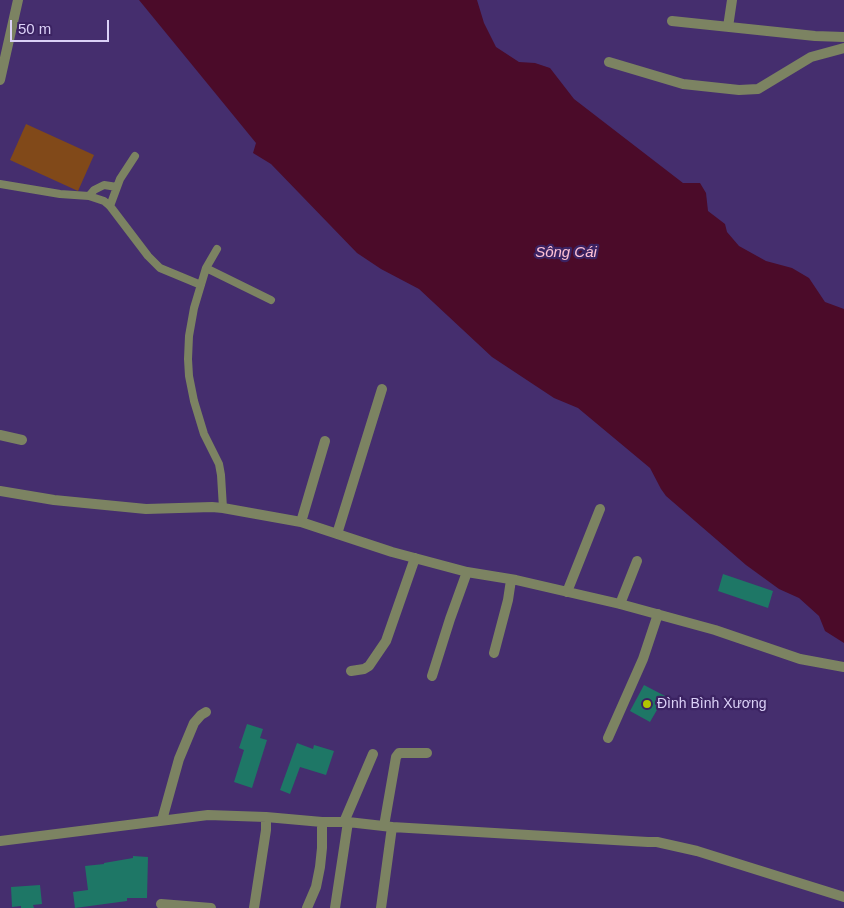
<!DOCTYPE html>
<html>
<head>
<meta charset="utf-8">
<style>
	body { margin:0 }
	#map { position:relative; width:844px; height:908px; overflow:hidden; background:#452e6e; font-family:Arial,sans-serif }
	canvas { display:block }
	.scale { position:absolute; left:10px; top:20px; width:99px; height:22px; box-sizing:border-box; border:2px solid #dbd1f7; border-top:0; padding-left:6px; font-size:15px; line-height:18px; white-space:nowrap; color:#dbd1f7; -webkit-text-stroke:4px #3b2362; paint-order:stroke }
</style>
</head>
<body>
<div id="map">
<canvas width="844" height="908"></canvas>
<div class="scale">50 m</div>
</div>
<script>
const g = document.querySelector('canvas').getContext('2d');
g.lineJoin = 'round';
function paint(path, color) {
  g.fillStyle = color;
  g.fill(path, 'evenodd');
}
function poly(rows) {
  const path = new Path2D();
  for (const r of rows) {
    path.moveTo(r[0], r[1]);
    for (let i = 2; i < r.length; i += 2) path.lineTo(r[i], r[i + 1]);
  }
  return path;
}
function strokePath(path, color, width, dash) {
  g.strokeStyle = color;
  g.lineWidth = width;
  g.lineCap = dash ? 'butt' : 'round';
  g.setLineDash(dash || []);
  g.stroke(path);
}
function drawText(font, color, halo, rows, align = 'center') {
  g.font = font + ' Arial,sans-serif';
  g.lineWidth = 4.5;
  g.setLineDash([]);
  g.textBaseline = 'middle';
  g.strokeStyle = halo;
  g.fillStyle = color;
  for (const [text, x, y, turn = 0] of rows) {
    g.save();
    g.translate(x, y);
    g.rotate((+turn || 0) * Math.PI / 180);
    g.textAlign = isNaN(turn) ? turn : align;
    if (halo) g.strokeText(text, 0, 0);
    g.fillText(text, 0, 0);
    g.restore();
  }
}
const green = poly([
	[26,124,94,155,78,191,10,160]
]);
const water = poly([
	[139,0,477,0,484,23,496,47,519,62,535,63,550,68,574,99,683,183,700,183,706,193,708,211,725,224,727,232,739,246,766,261,792,268,809,278,825,302,844,309,844,643,825,631,819,616,799,598,779,589,746,565,666,496,661,489,650,468,578,408,554,398,492,357,419,289,381,269,357,253,271,164,253,153,256,143]
]);
const building = poly([
	[723,574,773,591,768,608,718,591],
	[644,685,665,696,650,722,630,711],
	[247,724,263,729,260,738,267,740,252,788,234,782,244,750,239,748],
	[297,743,313,749,314,745,334,751,326,775,300,767,290,794,280,790],
	[133,856,148,857,147,898,127,898,127,901,75,908,73,892,88,890,85,866,104,864,104,863,133,858],
	[40,885,42,904,33,905,34,908,21,908,21,906,12,907,11,887]
]);
const service = poly([
	[0,184,60,194,89,196,104,201,110,206,148,256,160,268,201,285],
	[89,196,94,190,104,185,117,187],
	[110,206,120,179,135,156],
	[217,249,206,268,194,308,189,336,188,359,189,376,194,401,204,434,219,464,221,475,223,508],
	[206,268,271,300]
]);
const minor = poly([
	[672,21,815,36,844,37],
	[728,27,732,0],
	[609,62,683,84,739,90,758,89,811,57,844,48],
	[0,435,22,440],
	[0,491,54,500,146,509,212,507,223,508,301,522,392,552,467,572,516,580,620,604,715,630,800,659,844,667],
	[301,522,325,441],
	[337,534,382,389],
	[567,592,600,509],
	[620,604,637,561],
	[494,653,508,600,511,580],
	[351,671,364,669,369,666,386,641,415,558],
	[432,676,450,619,467,572],
	[608,738,643,659,658,614],
	[162,820,179,759,194,723,201,715,206,712],
	[344,822,373,754],
	[384,826,396,757,399,753,427,753],
	[0,841,208,815,266,817,322,822,348,822,392,827,648,842,657,842,697,851,844,897],
	[161,904,211,908],
	[254,908,266,830,266,817],
	[307,908,316,887,320,867,322,848,322,822],
	[335,908,348,822],
	[381,908,392,827]
]);
const tertiary = poly([
	[0,80,18,0]
]);
const markers = [
	[647,704,5,"#b0c502"]
];
const poiNames = [
	["Đình Bình Xương",657,704]
];
const waterNames = [
	["Sông Cái",566,253]
];
paint(green, '#814919');
paint(water, '#4b0b29');
paint(building, '#1e7766');
strokePath(service, '#7c8362', 8);
strokePath(minor, '#7c8362', 10);
strokePath(tertiary, '#7c8362', 10);
for (const [x, y, r, color] of markers) {
  const dot = new Path2D();
  dot.arc(x, y, r, 0, 2 * Math.PI);
  g.fillStyle = color;
  g.fill(dot);
  strokePath(dot, '#3b2362', 2);
}
drawText('14px', '#dbd1f7', '#3b2362', poiNames, 'left');
drawText('italic 15px', '#fec0d4', '#3b2362', waterNames);
</script>
</body>
</html>
